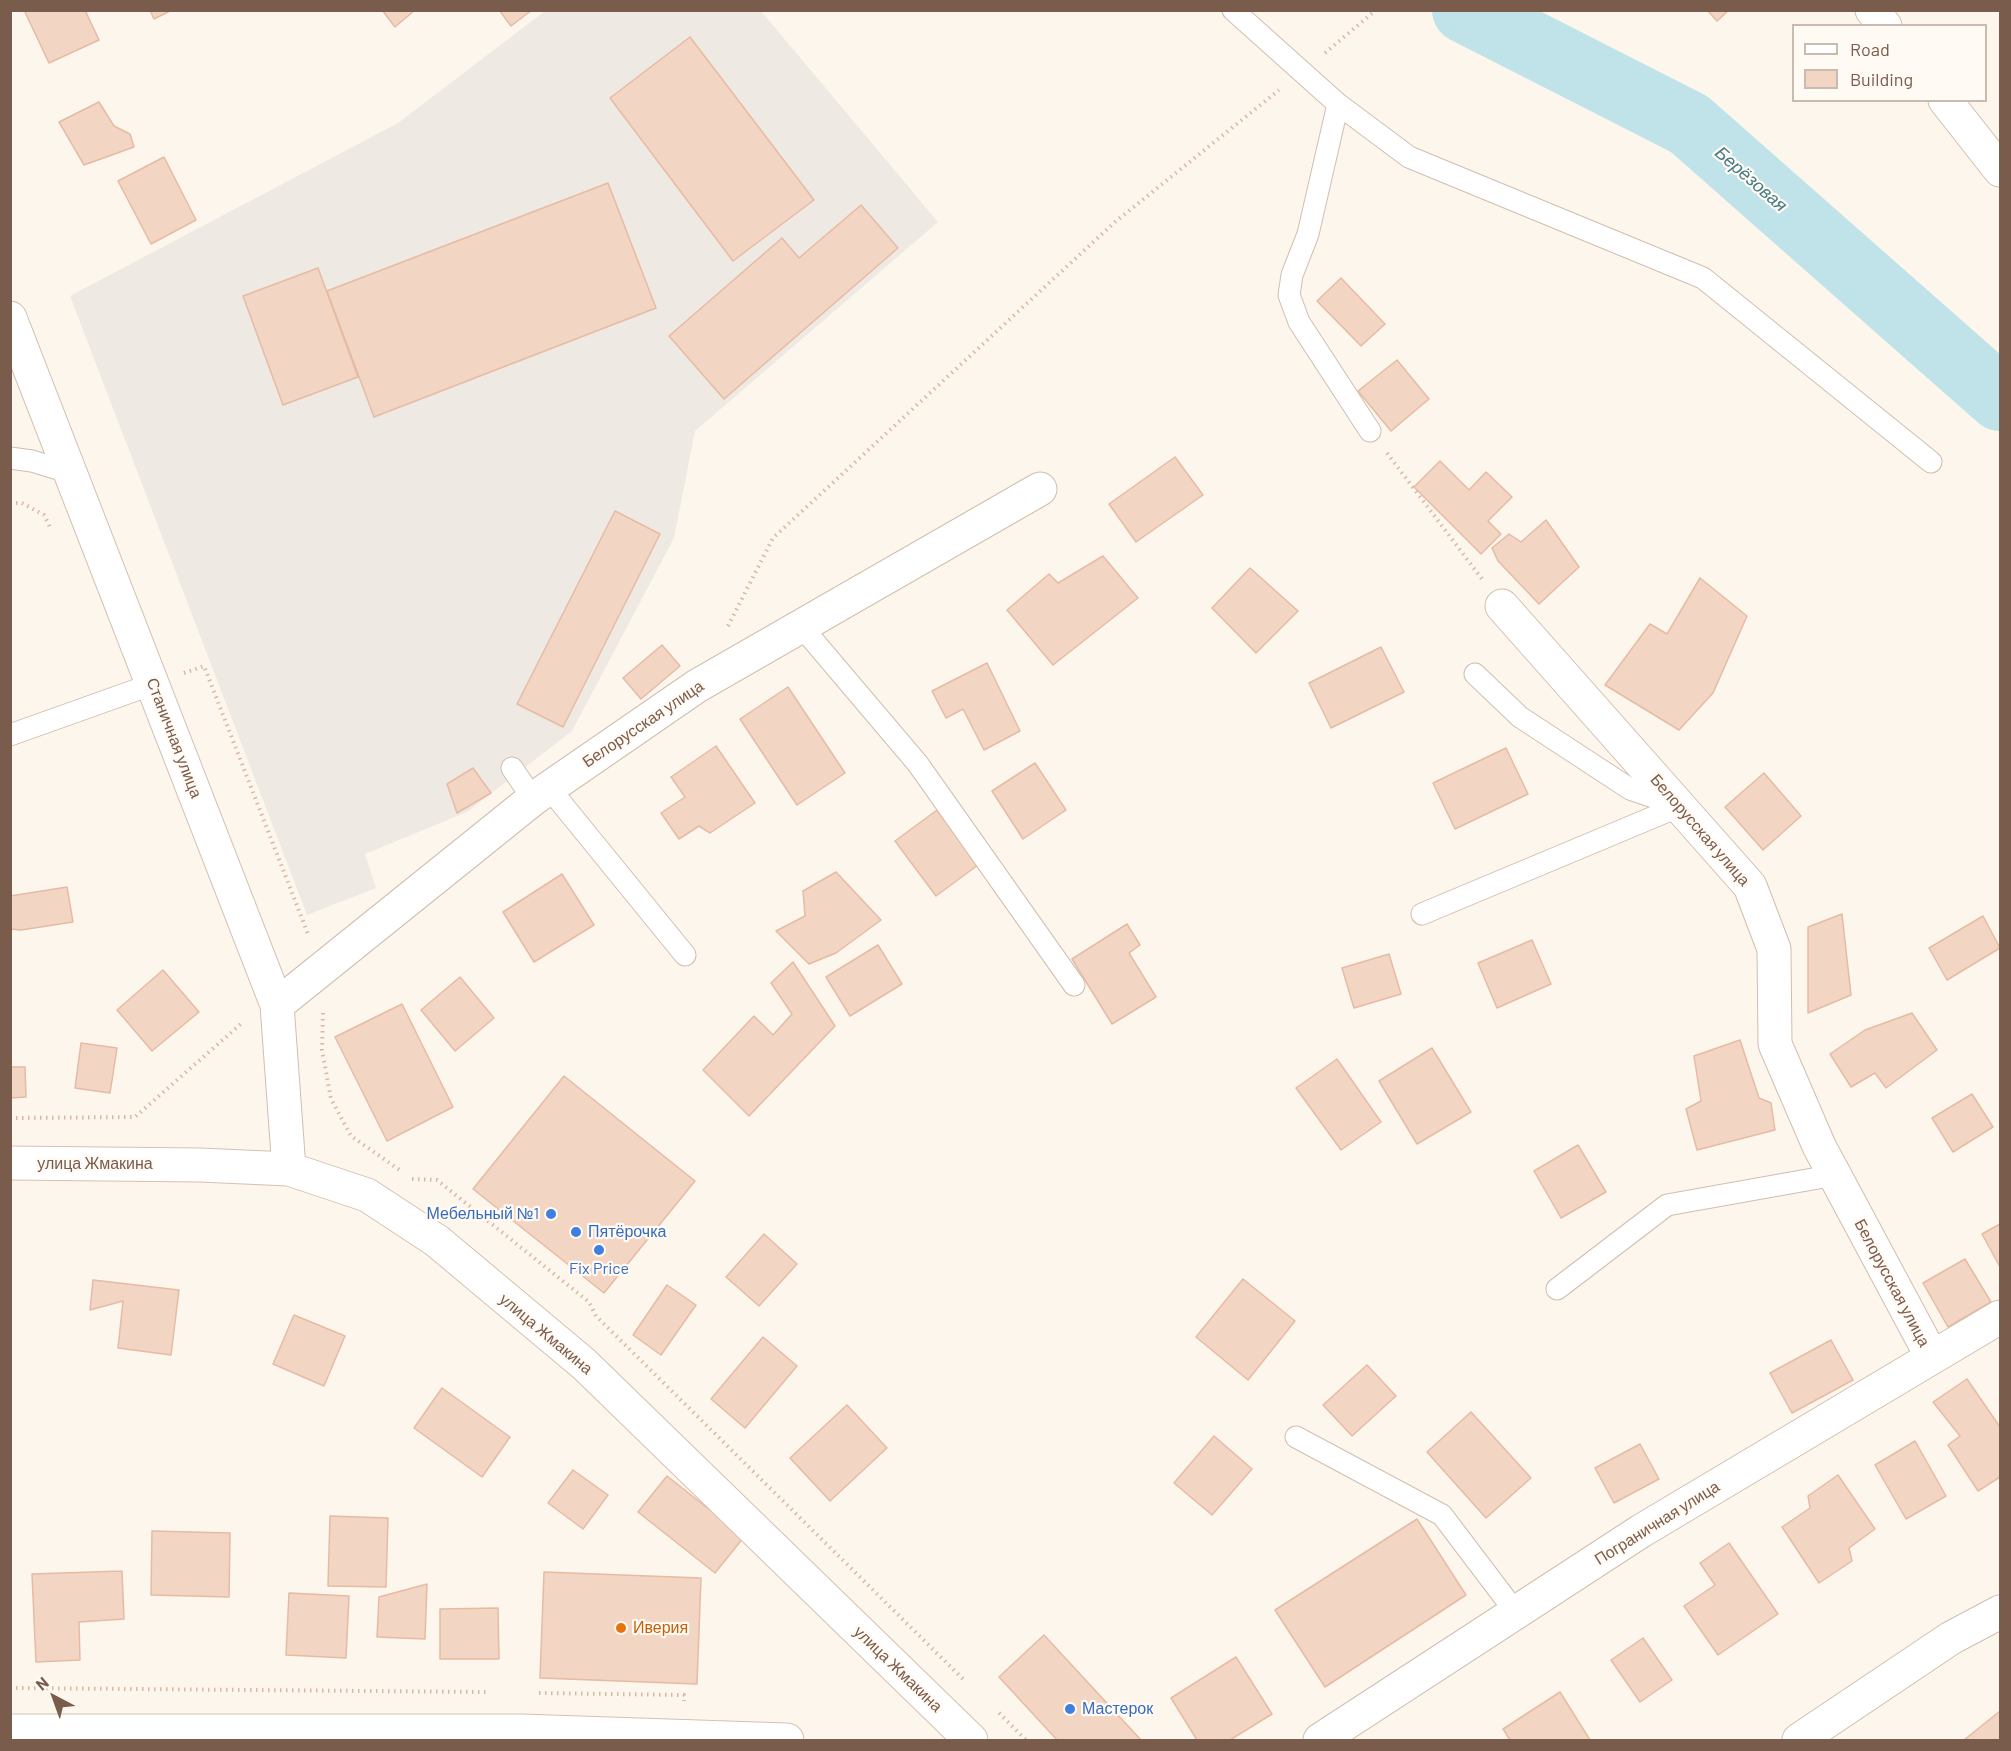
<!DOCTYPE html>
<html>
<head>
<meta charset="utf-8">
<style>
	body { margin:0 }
	#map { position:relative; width:2011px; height:1751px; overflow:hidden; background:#fdf6ec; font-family:Barlow,sans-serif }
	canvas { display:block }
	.frame { position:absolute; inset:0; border:12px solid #7a5c4d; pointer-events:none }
	.legend { position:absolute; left:1792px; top:24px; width:195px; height:78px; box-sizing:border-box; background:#fffaf3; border:2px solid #cabbb1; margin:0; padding:8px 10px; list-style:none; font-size:18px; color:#7a5c4d }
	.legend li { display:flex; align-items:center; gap:12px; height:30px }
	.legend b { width:30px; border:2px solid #cabbb1 }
	.north { position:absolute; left:24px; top:1667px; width:60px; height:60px; -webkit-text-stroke:4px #fffaf3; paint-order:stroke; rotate:319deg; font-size:16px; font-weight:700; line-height:24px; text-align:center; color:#7a5c4d }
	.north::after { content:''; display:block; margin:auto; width:21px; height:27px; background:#7a5c4d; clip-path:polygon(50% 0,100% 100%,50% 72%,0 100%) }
</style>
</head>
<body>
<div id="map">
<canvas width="2011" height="1751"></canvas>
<div class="frame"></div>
<ul class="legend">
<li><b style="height:8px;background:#fff"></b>Road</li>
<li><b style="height:16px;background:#f3d5c3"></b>Building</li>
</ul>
<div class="north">N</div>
</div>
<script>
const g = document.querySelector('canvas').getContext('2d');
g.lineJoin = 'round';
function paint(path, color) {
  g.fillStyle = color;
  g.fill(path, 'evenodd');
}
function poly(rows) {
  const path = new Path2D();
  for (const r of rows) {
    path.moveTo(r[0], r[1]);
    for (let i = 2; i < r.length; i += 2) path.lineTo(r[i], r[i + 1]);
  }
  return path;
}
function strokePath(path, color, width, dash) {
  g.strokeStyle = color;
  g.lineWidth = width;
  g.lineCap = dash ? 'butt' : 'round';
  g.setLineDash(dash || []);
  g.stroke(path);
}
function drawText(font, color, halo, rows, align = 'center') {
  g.font = font + ' Barlow,sans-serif';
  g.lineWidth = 4.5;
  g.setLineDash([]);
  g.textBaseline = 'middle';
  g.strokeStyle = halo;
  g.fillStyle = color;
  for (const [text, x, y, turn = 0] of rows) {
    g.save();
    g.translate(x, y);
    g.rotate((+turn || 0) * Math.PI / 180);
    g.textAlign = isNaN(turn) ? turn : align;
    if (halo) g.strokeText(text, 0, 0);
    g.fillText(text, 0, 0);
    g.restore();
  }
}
const industrial = poly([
	[545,11,761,11,938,222,695,431,674,538,572,731,467,812,365,854,376,888,307,915,70,296,398,123]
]);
const river = poly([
	[1465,10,1689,124,2000,398]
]);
const building = poly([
	[24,10,85,10,99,40,49,63,24,10],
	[150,10,172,10,154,19,150,10],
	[382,10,415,10,395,27,382,10],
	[499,10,532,10,511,26,499,10],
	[1707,10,1729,10,1717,21,1707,10],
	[690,37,814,200,733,261,610,98,690,37],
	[99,102,114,126,130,134,134,147,84,165,59,122,99,102],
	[164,157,196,220,151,244,118,181,164,157],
	[608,183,656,308,374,417,327,291,608,183],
	[861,205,898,248,724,399,669,336,782,238,799,258,861,205],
	[318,268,358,377,283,405,243,296,318,268],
	[1341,278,1385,324,1361,346,1317,301,1341,278],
	[1397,360,1429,399,1391,431,1358,391,1397,360],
	[1175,457,1203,495,1136,542,1109,504,1175,457],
	[1440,461,1469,490,1486,472,1512,497,1488,521,1501,534,1481,554,1414,487,1440,461],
	[615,511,660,534,563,727,517,704,615,511],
	[1546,520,1579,567,1539,604,1498,561,1492,548,1509,534,1521,542,1546,520],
	[1103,556,1138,598,1053,665,1007,610,1049,574,1058,583,1103,556],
	[1250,568,1298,611,1256,653,1212,608,1250,568],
	[1700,578,1747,616,1713,693,1679,730,1605,685,1650,624,1667,634,1700,578],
	[662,645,680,666,641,699,623,678,662,645],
	[1381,647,1404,692,1331,728,1309,683,1381,647],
	[987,663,1020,731,984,750,963,709,946,718,932,691,987,663],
	[788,687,845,773,797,805,740,719,788,687],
	[716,746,755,803,710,833,699,826,679,839,661,813,685,797,671,777,716,746],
	[1506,748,1528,794,1455,829,1433,783,1506,748],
	[1035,763,1066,810,1023,839,992,791,1035,763],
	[473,768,491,793,457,813,447,784,473,768],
	[1764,773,1801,816,1763,850,1725,807,1764,773],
	[937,810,978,865,936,896,895,841,937,810],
	[836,872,881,920,836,953,809,964,776,931,805,916,803,891,836,872],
	[562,874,594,925,534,962,503,912,562,874],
	[67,887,73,922,21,930,10,929,10,896,67,887],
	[1842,914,1851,995,1808,1013,1808,927,1842,914],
	[1983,916,2000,948,1947,980,1929,948,1983,916],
	[1127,924,1140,945,1129,953,1156,997,1112,1024,1072,959,1127,924],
	[1532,940,1551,984,1497,1008,1478,963,1532,940],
	[878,945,902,984,850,1016,826,977,878,945],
	[1389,954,1401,994,1354,1008,1342,968,1389,954],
	[793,962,835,1026,749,1116,703,1070,754,1016,773,1035,792,1014,771,983,793,962],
	[163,970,199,1012,152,1051,117,1010,163,970],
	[460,977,494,1018,455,1051,421,1010,460,977],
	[402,1004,453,1107,387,1141,335,1037,402,1004],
	[1912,1013,1937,1050,1886,1088,1875,1073,1851,1087,1830,1054,1865,1030,1912,1013],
	[1740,1040,1759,1098,1771,1103,1775,1130,1697,1150,1686,1109,1701,1101,1694,1056,1740,1040],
	[81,1043,117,1048,110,1093,75,1088,81,1043],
	[1432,1048,1471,1112,1417,1144,1379,1081,1432,1048],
	[1337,1059,1381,1122,1341,1150,1296,1088,1337,1059],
	[10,1067,25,1067,26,1097,10,1098,10,1067],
	[564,1076,695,1181,604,1293,473,1189,564,1076],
	[1972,1094,1993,1127,1953,1152,1932,1118,1972,1094],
	[1578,1145,1606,1192,1561,1218,1534,1171,1578,1145],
	[2000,1224,2000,1267,1982,1234,2000,1224],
	[764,1234,797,1264,759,1306,726,1277,764,1234],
	[1965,1259,1991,1302,1948,1327,1923,1283,1965,1259],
	[1243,1279,1295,1321,1248,1380,1196,1337,1243,1279],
	[93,1280,179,1290,171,1355,118,1348,123,1301,90,1310,93,1280],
	[667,1285,696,1305,661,1355,633,1335,667,1285],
	[294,1315,345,1336,324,1386,273,1364,294,1315],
	[763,1337,797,1366,745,1428,711,1399,763,1337],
	[1831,1340,1853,1380,1792,1413,1770,1373,1831,1340],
	[1367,1365,1396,1396,1352,1436,1323,1405,1367,1365],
	[1967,1379,2000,1427,2000,1477,1978,1491,1948,1445,1960,1436,1933,1402,1967,1379],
	[442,1388,510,1437,482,1477,414,1428,442,1388],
	[847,1405,887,1448,830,1501,790,1458,847,1405],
	[1471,1412,1531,1478,1486,1518,1427,1452,1471,1412],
	[1214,1436,1252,1469,1212,1515,1174,1483,1214,1436],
	[1915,1441,1946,1496,1906,1519,1875,1465,1915,1441],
	[1640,1444,1659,1479,1614,1503,1595,1468,1640,1444],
	[573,1470,608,1495,583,1529,548,1503,573,1470],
	[1838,1475,1875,1529,1849,1548,1852,1561,1819,1583,1782,1527,1810,1508,1808,1496,1838,1475],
	[667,1476,744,1537,715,1573,638,1512,667,1476],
	[330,1516,388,1518,386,1587,328,1586,330,1516],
	[1417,1519,1466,1595,1325,1687,1275,1610,1417,1519],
	[152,1531,230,1533,229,1597,151,1595,152,1531],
	[1729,1543,1778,1614,1718,1655,1684,1606,1715,1585,1700,1563,1729,1543],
	[122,1571,124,1619,79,1622,80,1660,36,1662,32,1574,122,1571],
	[544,1572,701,1578,697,1684,540,1678,544,1572],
	[427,1584,425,1639,377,1637,379,1597,427,1584],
	[289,1593,349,1596,346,1658,286,1655,289,1593],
	[498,1608,499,1659,440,1659,440,1609,498,1608],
	[1044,1635,1141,1740,1057,1740,999,1677,1044,1635],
	[1643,1638,1672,1680,1640,1702,1611,1660,1643,1638],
	[1236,1657,1272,1714,1230,1740,1197,1740,1171,1698,1236,1657],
	[1560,1692,1590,1740,1510,1740,1503,1729,1560,1692],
	[2000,1711,2000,1740,1964,1740,2000,1711]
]);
const path = poly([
	[1325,53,1376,10],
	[1387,453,1482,579],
	[10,503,22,503,44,515,50,527],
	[728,626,773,538,1115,222,1279,90],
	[184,673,204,666,308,934],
	[323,1013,322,1050,331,1099,351,1136,401,1171],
	[10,1118,135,1117,242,1023],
	[412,1179,437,1180,589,1302,596,1316,963,1679],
	[10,1688,487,1692],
	[539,1693,684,1695,684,1701],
	[999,1713,1026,1740]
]);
const lane = poly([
	[1233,10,1338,104,1409,157,1703,278,1931,462],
	[1338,104,1308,234,1292,275,1289,295,1299,322,1370,431],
	[10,458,32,461,71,473],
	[801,626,918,764,1074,985],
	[10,735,153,684],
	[512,768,533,799],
	[549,788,685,955],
	[1422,914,1680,806,1630,789,1520,717,1475,674],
	[1557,1289,1667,1205,1835,1175],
	[1296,1437,1442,1515,1517,1614]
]);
const street = poly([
	[1872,10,1885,26],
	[1945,100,2000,170],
	[10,318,277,1005,289,1169],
	[1502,606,1750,886,1774,949,1775,1044,1819,1146,1932,1357],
	[277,1005,533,799,697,686,1040,489],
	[1320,1740,1641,1531,2000,1317],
	[1799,1740,1951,1638,2000,1612]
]);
const secondary = poly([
	[10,1163,200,1165,289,1169,367,1195,437,1241,584,1364,971,1740],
	[10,1731,521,1731,787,1740]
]);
const markers = [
	[551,1214,6,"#3f7fe0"],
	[576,1232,6,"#3f7fe0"],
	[599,1250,6,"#3f7fe0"],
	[621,1628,6,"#e8710a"],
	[1070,1709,6,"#3f7fe0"]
];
const streetNames = [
	["Белорусская улица",643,724,-34],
	["Станичная улица",174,738,69],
	["Белорусская улица",1700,830,49],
	["улица Жмакина",95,1164],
	["Белорусская улица",1892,1283,62],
	["улица Жмакина",546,1334,40],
	["Пограничная улица",1657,1523,-32],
	["улица Жмакина",898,1669,44]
];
const shopNames = [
	["Мебельный №1",539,1214,"right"],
	["Пятёрочка",588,1232],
	["Fix Price",599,1269,"center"],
	["Мастерок",1082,1709]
];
const foodNames = [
	["Иверия",633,1628]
];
const waterNames = [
	["Берёзовая",1751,179,41]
];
paint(industrial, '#efe9e4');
strokePath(river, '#bfe3e8', 66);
paint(building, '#f3d5c3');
strokePath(building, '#e6bba3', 1.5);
strokePath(lane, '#d1beb0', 23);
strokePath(street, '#d1beb0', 35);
strokePath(secondary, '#d6c0b0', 35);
strokePath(path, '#d9b8a5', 4, [1.5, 4.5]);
strokePath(lane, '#fff', 21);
strokePath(street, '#fff', 33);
strokePath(secondary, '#fff', 33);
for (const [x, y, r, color] of markers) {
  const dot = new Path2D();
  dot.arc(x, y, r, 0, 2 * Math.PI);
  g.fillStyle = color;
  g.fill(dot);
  strokePath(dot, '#fffaf3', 2);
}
drawText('16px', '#7a5c4d', '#fffaf3', streetNames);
drawText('16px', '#366cbe', '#fffaf3', shopNames, 'left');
drawText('16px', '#c56008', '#fffaf3', foodNames, 'left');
drawText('italic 18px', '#437c86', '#fffaf3', waterNames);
</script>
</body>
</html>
